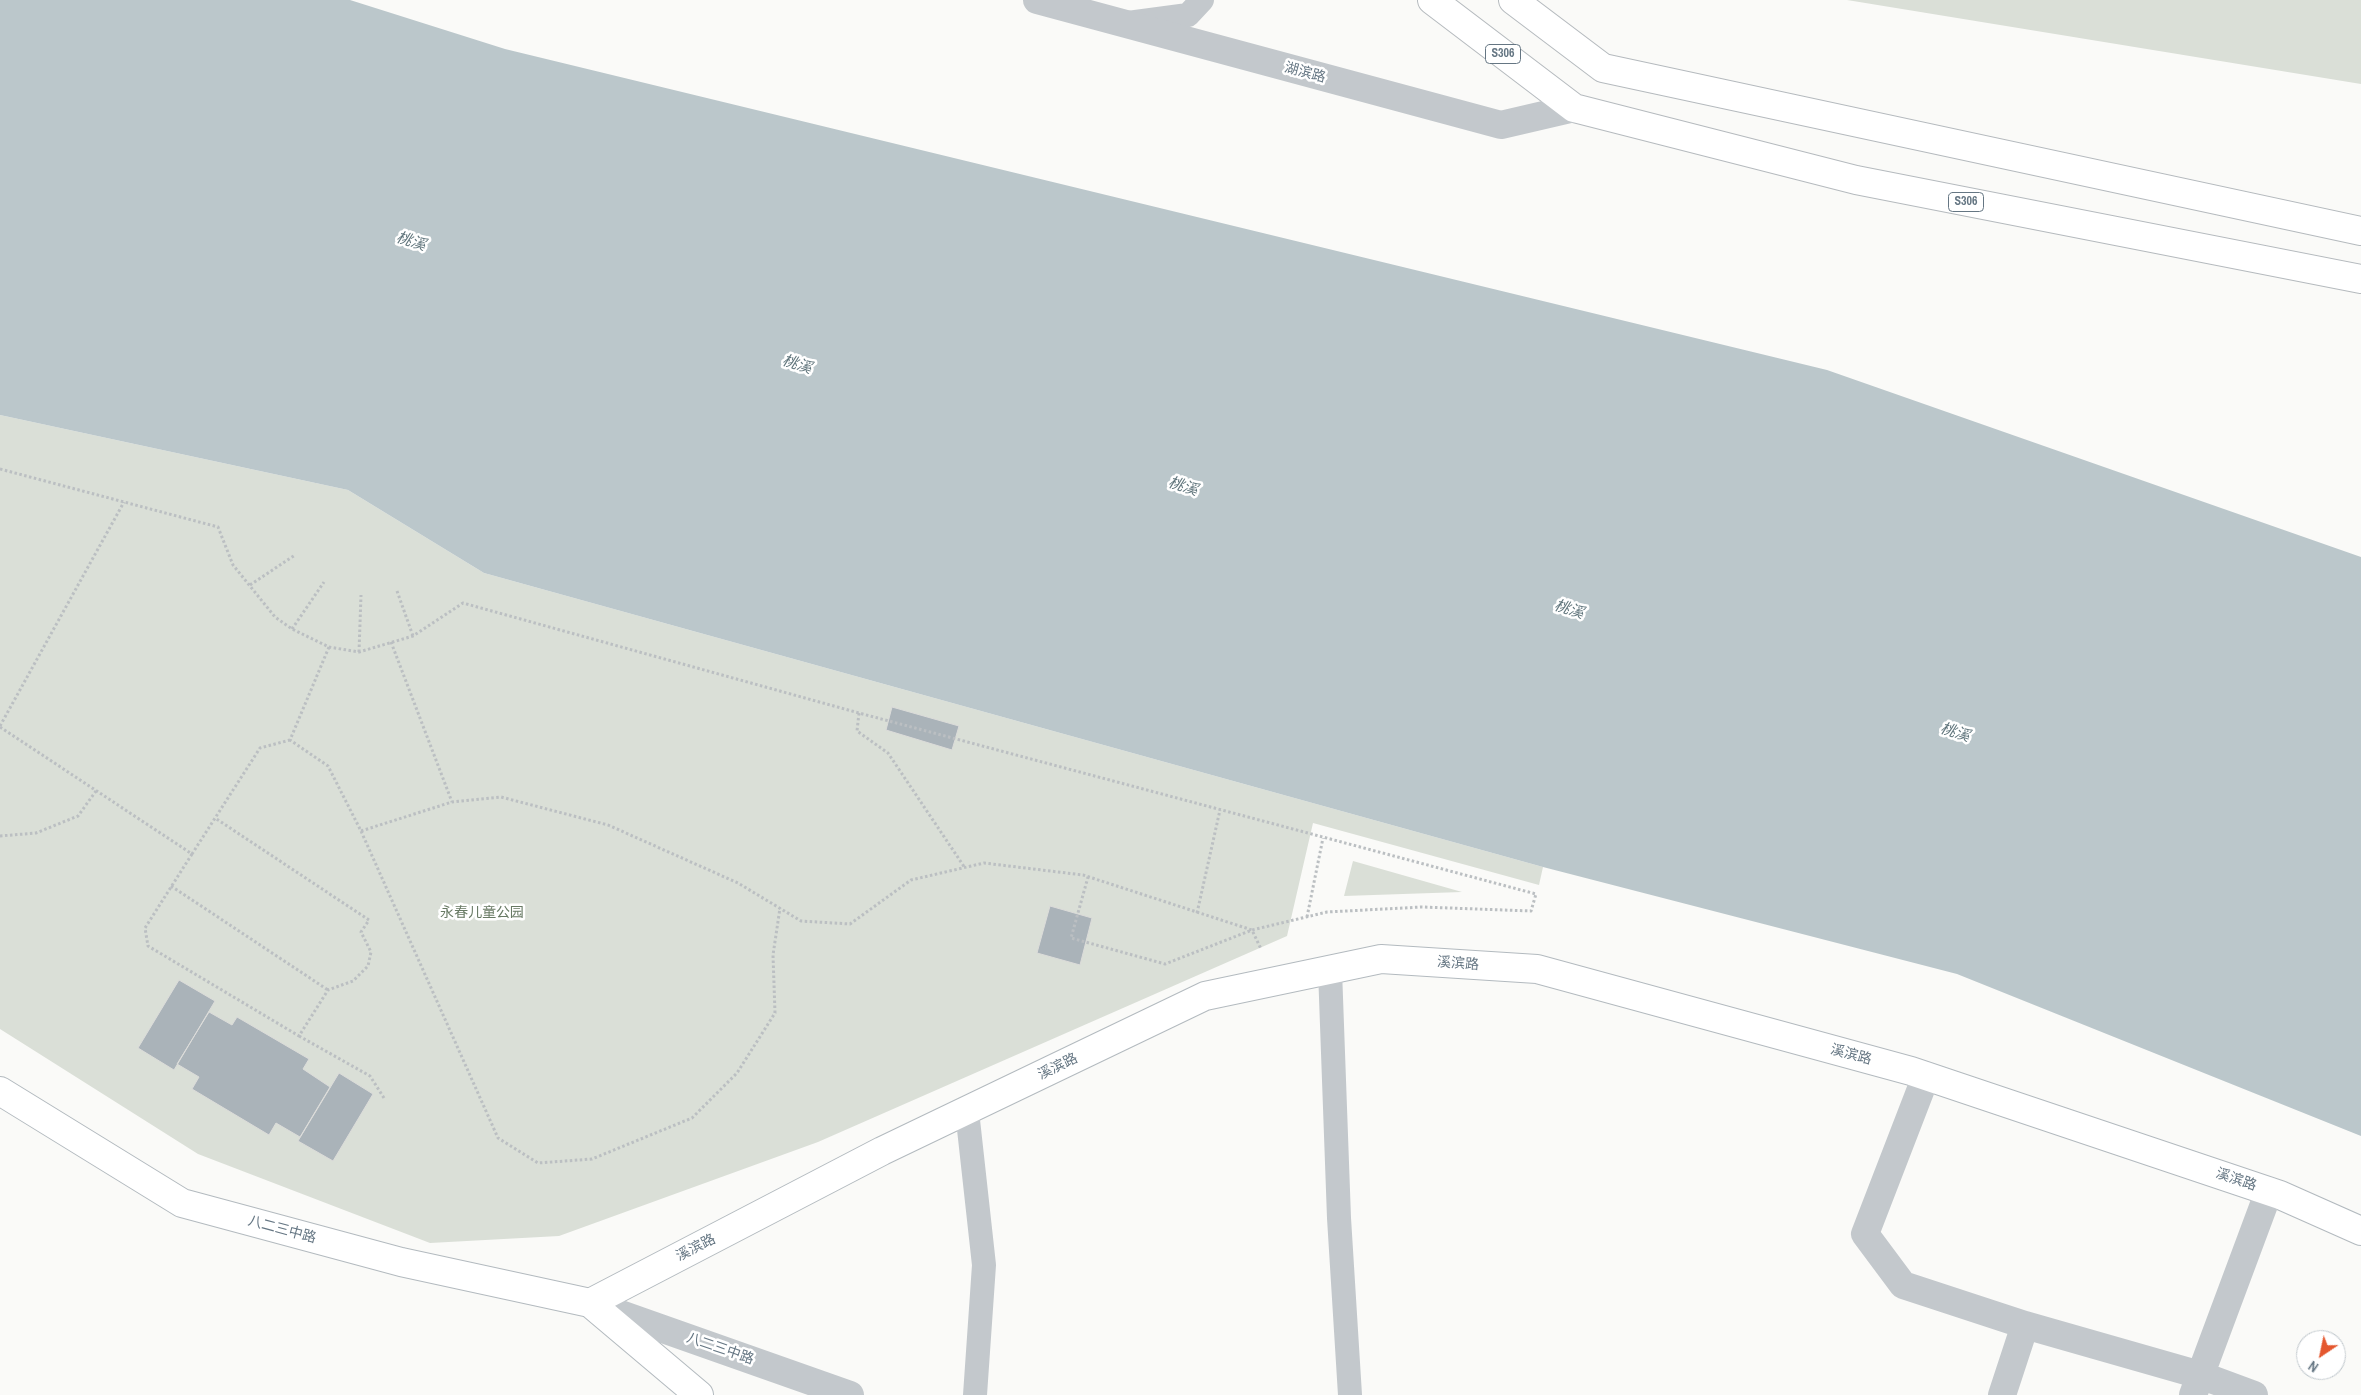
<!DOCTYPE html>
<html>
<head>
<meta charset="utf-8">
<style>
	body { margin:0 }
	#map { position:relative; width:2361px; height:1395px; overflow:hidden; background:#fafaf8; font-family:"Archivo Narrow",sans-serif }
	canvas { display:block }
	.north { position:absolute; left:2296px; top:1330px; width:50px; height:50px; box-sizing:border-box; background:#fff; border:1px solid #c1c8cd; border-radius:50%; rotate:214deg; font-size:14px; font-weight:700; line-height:20px; text-align:center; color:#657683 }
	.north::after { content:''; display:block; margin:auto; width:18px; height:22px; background:#e4572e; clip-path:polygon(50% 0,100% 100%,50% 72%,0 100%) }
</style>
</head>
<body>
<div id="map">
<canvas width="2361" height="1395"></canvas>
<div class="north">N</div>
</div>
<script>
const g = document.querySelector('canvas').getContext('2d');
g.lineJoin = 'round';
function paint(path, color) {
  g.fillStyle = color;
  g.fill(path, 'evenodd');
}
function poly(rows) {
  const path = new Path2D();
  for (const r of rows) {
    path.moveTo(r[0], r[1]);
    for (let i = 2; i < r.length; i += 2) path.lineTo(r[i], r[i + 1]);
  }
  return path;
}
function strokePath(path, color, width, dash) {
  g.strokeStyle = color;
  g.lineWidth = width;
  g.lineCap = dash ? 'butt' : 'round';
  g.setLineDash(dash || []);
  g.stroke(path);
}
function drawText(font, color, halo, rows, align = 'center') {
  g.font = font + ' "Archivo Narrow","Noto Sans SC",sans-serif';
  g.lineWidth = 5;
  g.setLineDash([]);
  g.textBaseline = 'middle';
  g.strokeStyle = halo;
  g.fillStyle = color;
  for (const [text, x, y, turn = 0] of rows) {
    g.save();
    g.translate(x, y);
    g.rotate((+turn || 0) * Math.PI / 180);
    g.textAlign = isNaN(turn) ? turn : align;
    if (halo) g.strokeText(text, 0, 0);
    g.fillText(text, 0, 0);
    g.restore();
  }
}
const green = poly([
	[1847,0,2361,0,2361,84],
	[0,415,348,490,484,573,1543,867,1539,885,1313,823,1287,936,818,1142,559,1236,430,1243,198,1154,0,1029],
	[1353,861,1462,892,1344,896]
]);
const water = poly([
	[0,0,350,0,505,49,1827,370,2361,557,2361,1136,1957,974,1543,867,484,573,348,490,0,415]
]);
const building = poly([
	[892,707,959,726,952,750,886,730,892,707],
	[1050,906,1092,918,1080,965,1037,953,1050,906],
	[179,980,215,1001,174,1070,138,1048,179,980],
	[209,1012,232,1025,237,1017,309,1059,303,1069,330,1087,300,1137,276,1123,269,1135,192,1089,199,1077,177,1064,209,1012],
	[339,1073,373,1094,333,1161,298,1141,339,1073]
]);
const path = poly([
	[0,469,218,527,233,565,275,617,292,629,329,647,359,652,413,636,463,603,859,713,1536,894,1531,911,1422,907,1327,912,1252,930,1165,964,1071,938,1088,877],
	[250,585,295,555],
	[397,591,413,636],
	[292,629,324,582],
	[391,642,452,802],
	[329,647,290,740,328,766,361,831,498,1138,538,1163,592,1159,692,1118,737,1073,775,1013,773,955,780,908],
	[359,652,361,595],
	[859,713,857,731,888,753,965,868],
	[0,726,124,502],
	[0,727,192,854,260,748,290,740],
	[361,831,452,802,501,797,608,825,738,883,801,921,850,924,911,880,984,863,1083,875,1252,930,1261,949],
	[0,836,36,833,78,816,96,791],
	[192,854,145,928,148,946,299,1036,328,990,353,981,368,966,371,952,361,932,369,920,215,818],
	[171,886,328,990],
	[1197,913,1220,810],
	[1307,917,1323,838],
	[299,1036,370,1076,384,1098]
]);
const service = poly([
	[1128,23,1188,15,1202,0],
	[1330,970,1339,1218,1350,1395],
	[967,1111,984,1265,975,1395]
]);
const minor = poly([
	[1926,1076,1865,1234,1903,1285,2025,1325,2200,1375,2254,1395],
	[592,1304,850,1395],
	[2002,1395,2025,1325],
	[2193,1395,2269,1191]
]);
const tertiary = poly([
	[1037,0,1501,125,1574,108]
]);
const secondary = poly([
	[0,1091,182,1203,401,1262,590,1303,699,1395],
	[590,1303,882,1151,1205,996,1381,959,1537,969,1911,1071,2280,1195,2361,1231]
]);
const primary = poly([
	[1432,0,1574,108,1856,180,2361,279],
	[1513,0,1603,68,2361,231]
]);
const shields = [
	[1503,54,35],
	[1966,202,35]
];
const shieldNames = [
	["S306",1503,54],
	["S306",1966,202]
];
const streetNames = [
	["湖滨路",1305,73,15],
	["溪滨路",1458,964,4],
	["溪滨路",1851,1055,15],
	["溪滨路",1058,1067,-26],
	["溪滨路",2236,1180,19],
	["八二三中路",282,1230,15],
	["溪滨路",696,1248,-27],
	["八二三中路",720,1349,19]
];
const parkNames = [
	["永春儿童公园",482,913]
];
const waterNames = [
	["桃溪",411,242,18],
	["桃溪",797,365,18],
	["桃溪",1183,487,18],
	["桃溪",1569,610,18],
	["桃溪",1955,733,18]
];
paint(green, '#dadfd7');
paint(water, '#bbc7cb');
paint(building, '#aab3b9');
strokePath(building, '#dcdcda', 1);
strokePath(secondary, '#b3babf', 30);
strokePath(primary, '#b5babe', 30);
strokePath(path, '#bbbfc2', 3, [2.5, 2.5]);
strokePath(service, '#c3c8cc', 24);
strokePath(minor, '#c3c8cc', 28);
strokePath(tertiary, '#c3c8cc', 28);
strokePath(secondary, '#fff', 28);
strokePath(primary, '#fff', 28);
for (const [x, y, w] of shields) {
  const box = new Path2D();
  box.roundRect(x - w / 2, y - 9.5, w, 19, 4);
  g.fillStyle = '#fff';
  g.fill(box);
  strokePath(box, '#657683', 1);
}
drawText('bold 12px', '#657683', null, shieldNames);
drawText('14px', '#657683', '#fff', streetNames);
drawText('14px', '#687a64', '#fff', parkNames);
drawText('italic 15px', '#60757c', '#fff', waterNames);
</script>
</body>
</html>
